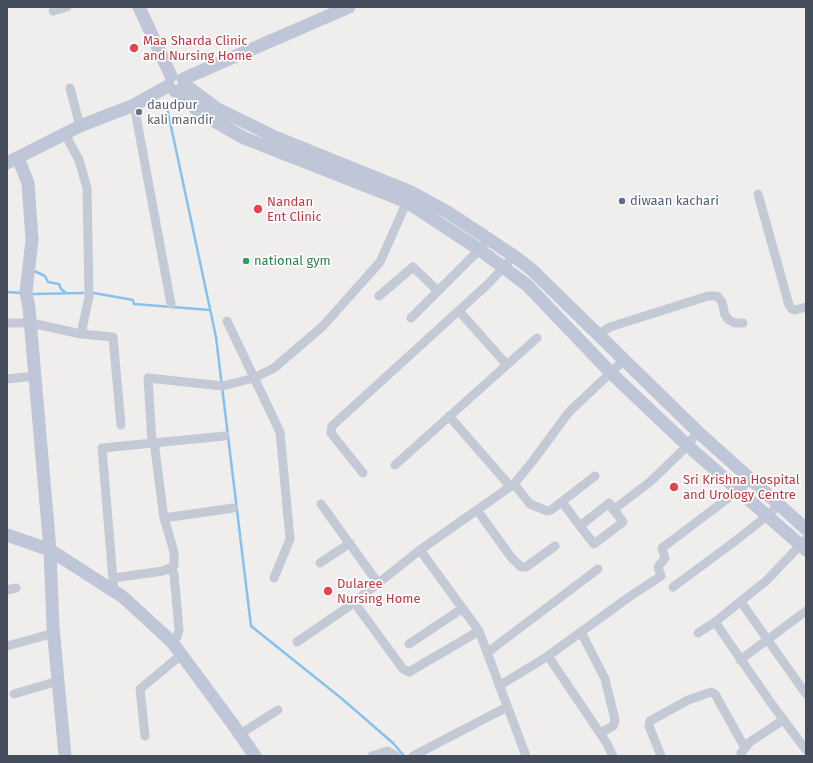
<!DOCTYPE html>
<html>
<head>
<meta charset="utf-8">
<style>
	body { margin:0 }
	#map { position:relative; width:813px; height:763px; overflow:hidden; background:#f0eeed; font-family:"Fira Sans",sans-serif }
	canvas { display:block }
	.frame { position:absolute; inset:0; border:8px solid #454c5b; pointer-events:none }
</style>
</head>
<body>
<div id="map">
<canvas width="813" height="763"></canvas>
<div class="frame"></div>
</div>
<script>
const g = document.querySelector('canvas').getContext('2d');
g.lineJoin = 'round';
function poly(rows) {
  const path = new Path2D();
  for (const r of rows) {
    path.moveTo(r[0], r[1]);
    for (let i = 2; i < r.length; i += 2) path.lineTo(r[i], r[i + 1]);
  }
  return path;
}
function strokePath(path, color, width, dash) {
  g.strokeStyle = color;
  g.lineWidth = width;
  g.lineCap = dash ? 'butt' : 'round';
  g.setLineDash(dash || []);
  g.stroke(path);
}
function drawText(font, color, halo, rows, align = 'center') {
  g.font = font + ' "Fira Sans",sans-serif';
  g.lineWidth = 3.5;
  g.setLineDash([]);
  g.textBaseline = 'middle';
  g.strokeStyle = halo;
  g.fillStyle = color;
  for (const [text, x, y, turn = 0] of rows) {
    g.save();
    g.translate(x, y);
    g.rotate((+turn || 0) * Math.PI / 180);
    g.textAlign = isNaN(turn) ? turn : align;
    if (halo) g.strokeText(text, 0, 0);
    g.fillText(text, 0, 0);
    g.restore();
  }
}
const stream = poly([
	[166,103,216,337,251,626,341,698,393,743,404,756],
	[32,270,45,276,48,282,59,284,61,289,65,292],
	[7,292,21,293],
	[94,293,133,300,134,304,210,310],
	[33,294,83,293]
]);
const street = poly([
	[53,11,67,7],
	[70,88,80,126],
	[134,105,171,304],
	[65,134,79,160,87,188,89,297,81,334],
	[758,194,789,305,792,309,795,310,806,307],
	[379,296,413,267,438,291],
	[459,311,507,365],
	[411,318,483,246],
	[227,321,280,432,290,539,274,578],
	[7,323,31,323,81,334,113,337,121,425],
	[597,335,610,327,708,296,717,296,722,302,725,315,729,320,735,323,743,323],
	[7,379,35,376],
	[449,416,510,486],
	[152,442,148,378,223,386,254,378,274,368,323,326,380,262,409,197],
	[395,465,537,338],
	[363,473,331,433,332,426,488,284,514,256],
	[514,484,530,504,547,511,551,510,595,476],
	[562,502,580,526],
	[609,503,623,522,594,544,580,526,609,503],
	[321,504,378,583],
	[477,510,511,557,521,567,526,567,555,546],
	[613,510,650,482,683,450,698,432],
	[164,518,233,508],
	[420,550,479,631,526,756],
	[320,563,350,543],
	[170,568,174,574,179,630,177,637,172,642],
	[113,578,163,571,174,566,174,552,164,518,154,442],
	[673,587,734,542,768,515,779,505],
	[7,590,16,588],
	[114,591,102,448,225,436],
	[354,602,403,669,409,672,479,631],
	[741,602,806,694],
	[715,622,771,703,806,750],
	[581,632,605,679,615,720,613,726,600,733],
	[698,633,715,622,766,581,806,539],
	[297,642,348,607,420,550,514,484,532,462,569,412,623,361],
	[409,644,463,608],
	[7,646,54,633],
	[488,652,598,569],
	[548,656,606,742,613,756],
	[740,660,806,611],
	[499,686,548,656,629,597,661,576,658,567,665,558,662,548,739,490,750,479],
	[14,694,58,681],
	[240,734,278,710],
	[145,736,140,689,181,655],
	[741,753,750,742,783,720],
	[372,756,387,751,396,756],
	[413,756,507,707],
	[661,756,649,726,650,721,688,700,711,692,715,694,745,748]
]);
const secondary = poly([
	[139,7,171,76],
	[183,79,349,7],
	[184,84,216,108,275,137,411,192,449,213,514,256,532,270,698,432,806,529],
	[175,91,202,114,244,138,407,202,480,250,527,285,611,373,687,445,806,550],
	[18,158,28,183,32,240,26,292,29,308,50,550,53,627,65,756],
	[7,163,80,126,134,105,168,86],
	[7,535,50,550,123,597,172,642,232,723,255,756]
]);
const markers = [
	[134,48,5,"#e0444e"],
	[139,112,4,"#6b7280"],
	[622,201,4,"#5c6f8a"],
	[258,209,5,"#e0444e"],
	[246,261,4,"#2e9e5b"],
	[674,487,5,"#e0444e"],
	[328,591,5,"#e0444e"]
];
const healthNames = [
	["Maa Sharda Clinic",143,41],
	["and Nursing Home",143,56],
	["Nandan",267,202],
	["Ent Clinic",267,217],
	["Sri Krishna Hospital",683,480],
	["and Urology Centre",683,495],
	["Dularee",337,584],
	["Nursing Home",337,599]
];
const worshipNames = [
	["daudpur",147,105],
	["kali mandir",147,120]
];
const serviceNames = [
	["diwaan kachari",630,201]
];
const leisureNames = [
	["national gym",254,261]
];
strokePath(stream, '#86c2ed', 2.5);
strokePath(street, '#c3c9d5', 9);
strokePath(secondary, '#bfc6d7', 13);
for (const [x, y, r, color] of markers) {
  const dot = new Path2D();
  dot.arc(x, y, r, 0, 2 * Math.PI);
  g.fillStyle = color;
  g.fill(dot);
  strokePath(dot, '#fff', 1.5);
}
drawText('13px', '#be3a42', '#fff', healthNames, 'left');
drawText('13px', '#5b616d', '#fff', worshipNames, 'left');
drawText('13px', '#4e5e75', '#fff', serviceNames, 'left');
drawText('13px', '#27864d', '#fff', leisureNames, 'left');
</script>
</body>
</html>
